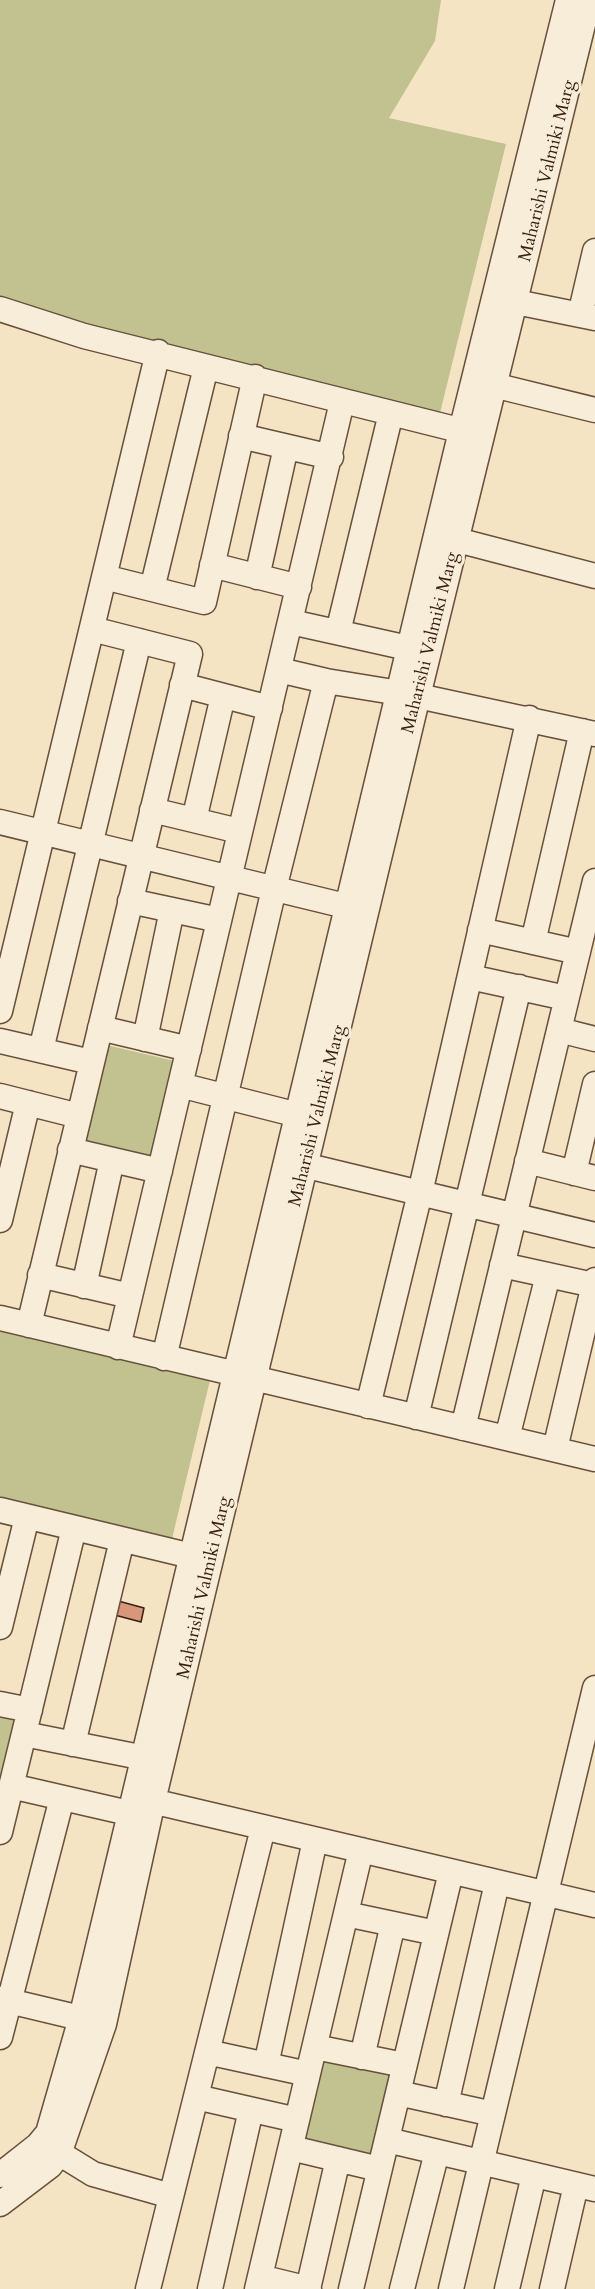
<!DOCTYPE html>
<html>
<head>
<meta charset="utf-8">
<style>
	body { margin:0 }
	canvas { display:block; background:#f5e4c3 }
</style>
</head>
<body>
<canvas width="595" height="2289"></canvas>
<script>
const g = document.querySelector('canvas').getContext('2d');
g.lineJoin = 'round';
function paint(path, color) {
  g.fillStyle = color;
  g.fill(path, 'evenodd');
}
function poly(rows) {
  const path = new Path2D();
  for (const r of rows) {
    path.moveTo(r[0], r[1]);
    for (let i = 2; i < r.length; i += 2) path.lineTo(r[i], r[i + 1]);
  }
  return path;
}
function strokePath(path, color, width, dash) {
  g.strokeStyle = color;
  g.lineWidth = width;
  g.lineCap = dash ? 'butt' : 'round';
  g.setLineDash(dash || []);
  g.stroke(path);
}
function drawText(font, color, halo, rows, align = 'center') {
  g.font = font + ' Cardo,serif';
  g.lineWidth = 6;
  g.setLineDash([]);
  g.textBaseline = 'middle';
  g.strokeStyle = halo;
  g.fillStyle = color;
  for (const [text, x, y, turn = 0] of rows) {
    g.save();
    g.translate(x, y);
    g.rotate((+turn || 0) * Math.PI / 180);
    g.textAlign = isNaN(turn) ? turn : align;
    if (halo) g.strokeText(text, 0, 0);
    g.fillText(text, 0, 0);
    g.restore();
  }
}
const green = poly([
	[0,0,441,0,435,41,389,118,506,144,440,413,26,315,0,302],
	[102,1044,179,1062,157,1157,80,1139],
	[0,1329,210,1380,171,1543,0,1501],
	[0,1709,22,1714,0,1808],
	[321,2051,398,2069,376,2163,299,2145]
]);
const building = poly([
	[111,1599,144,1608,141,1622,107,1613,111,1599]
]);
const minor = poly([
	[501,299,595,318],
	[0,309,84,336,475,434],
	[580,315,595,251],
	[481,382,595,410],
	[241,436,331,457],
	[457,540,595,576],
	[212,565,299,587],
	[104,577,204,602,255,377],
	[257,577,286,447],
	[152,589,206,367],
	[291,622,426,652],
	[338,632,391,413],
	[279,670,326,681,418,696,595,734],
	[182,685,270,708],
	[152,810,239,831],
	[194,820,223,696],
	[0,822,362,910],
	[130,901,219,920],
	[480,930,578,952],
	[533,942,582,731],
	[470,977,566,998],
	[0,1011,158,352],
	[100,1028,189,1049],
	[559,1030,595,1039],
	[145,1039,172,910],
	[0,1041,91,1062],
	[41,1050,139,641],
	[180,1085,298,1115],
	[0,1096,79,1116],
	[70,1150,160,1171],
	[527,1161,595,1178],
	[291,1162,595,1235],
	[574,1173,595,1084],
	[0,1220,28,1103],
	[502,1265,594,1285],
	[40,1275,130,1296],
	[84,1286,112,1160],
	[0,1318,595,1459],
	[29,1325,190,654,92,629],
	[118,1347,342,402],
	[164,1358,274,889,326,681],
	[368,1406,420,1193,529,718],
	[416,1417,519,987],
	[463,1428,595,881],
	[507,1438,548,1275],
	[555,1449,595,1280],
	[0,1510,208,1560],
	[0,1627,27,1517],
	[0,1704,30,1710],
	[24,1734,145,1758],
	[73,1744,122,1540],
	[11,1786,146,1817],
	[139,1798,595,1905],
	[0,1832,74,1528],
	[346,1914,436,1933],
	[0,1999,97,2022],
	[0,2037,62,1798],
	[315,2047,404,2065],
	[207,2052,308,2074],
	[362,2057,393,1924],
	[266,2065,315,1840],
	[398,2093,493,2114],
	[196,2097,297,2120],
	[446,2104,497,1883],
	[387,2140,595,2189],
	[46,2145,93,2174,171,2196],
	[291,2148,379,2169],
	[0,2175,38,2145,48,2133,81,2018,461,431,568,0],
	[0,2204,50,2166,59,2154,104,2024,153,1801,418,696,589,0],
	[260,2277,309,2289],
	[148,2289,263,1828],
	[210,2289,251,2110],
	[257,2289,361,1850],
	[308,2289,338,2159],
	[351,2289,451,1872],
	[402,2289,437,2152],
	[451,2289,595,1688],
	[507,2289,534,2175],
	[552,2289,576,2185]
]);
const streetNames = [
	["Maharishi Valmiki Marg",548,171,-76],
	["Maharishi Valmiki Marg",431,643,-76],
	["Maharishi Valmiki Marg",318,1116,-76],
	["Maharishi Valmiki Marg",205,1588,-77]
];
paint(green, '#c1c290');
paint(building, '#d8967a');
strokePath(building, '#381f0f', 1.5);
strokePath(minor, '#67503c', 27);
strokePath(minor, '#f8edd8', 24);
drawText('18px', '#381f0f', '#f8edd8', streetNames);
</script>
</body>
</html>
